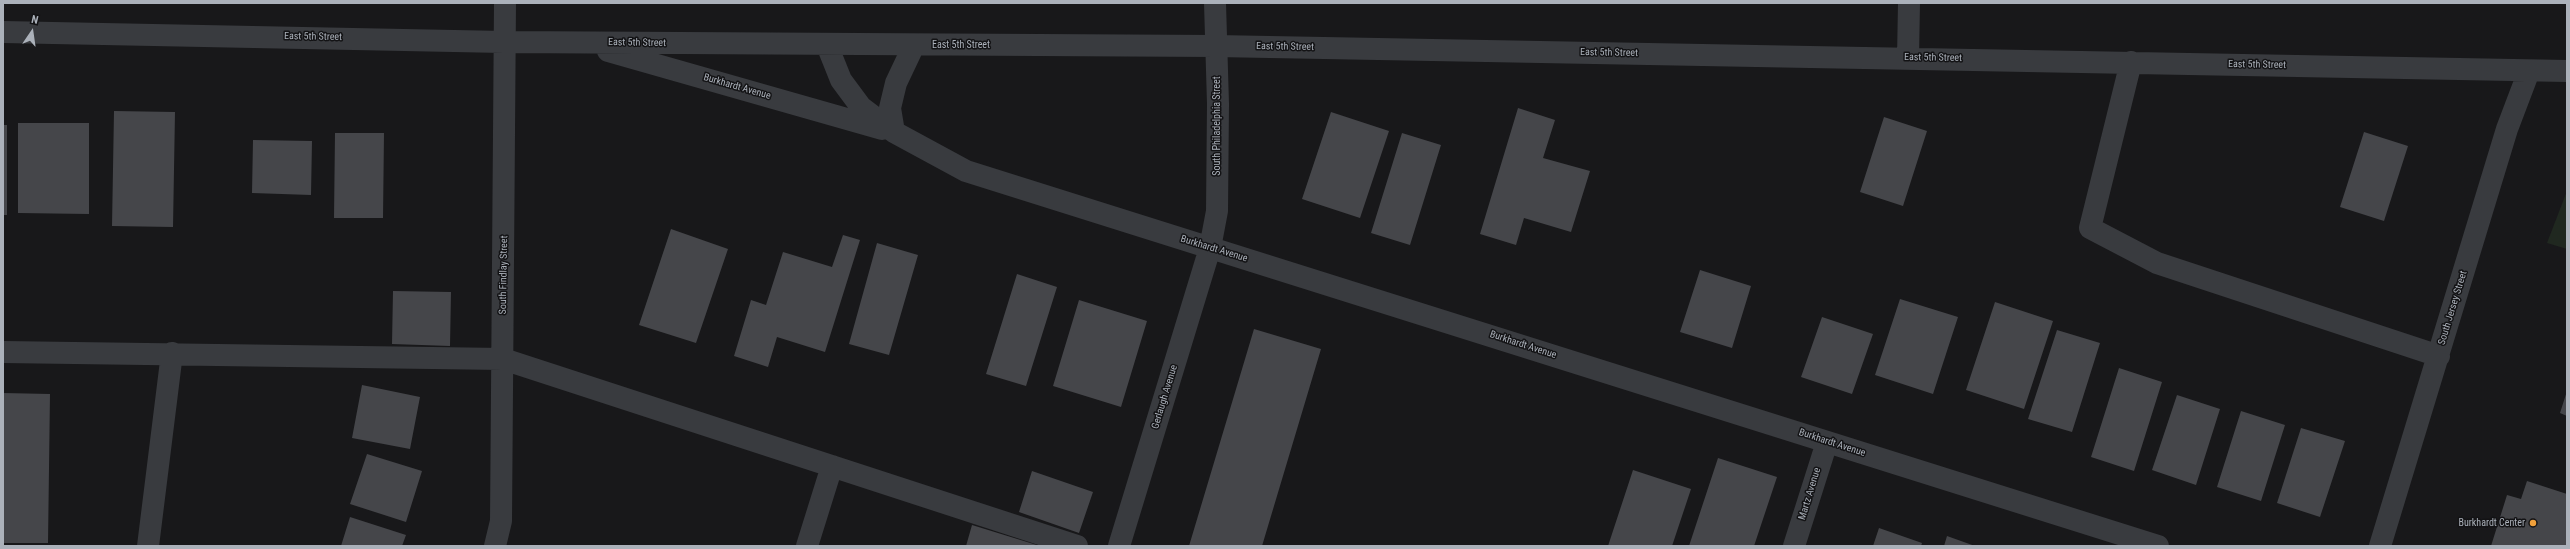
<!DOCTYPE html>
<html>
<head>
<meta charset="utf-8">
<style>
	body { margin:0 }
	#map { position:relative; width:2570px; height:549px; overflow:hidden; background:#18181a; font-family:"Roboto Condensed",sans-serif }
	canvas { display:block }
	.frame { position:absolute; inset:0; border:4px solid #abb1ba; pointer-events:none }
	.north { position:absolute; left:12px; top:12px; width:40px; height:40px; -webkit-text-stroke:3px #131315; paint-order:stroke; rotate:13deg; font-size:11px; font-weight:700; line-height:16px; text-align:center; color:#abb1ba }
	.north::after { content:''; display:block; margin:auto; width:14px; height:18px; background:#abb1ba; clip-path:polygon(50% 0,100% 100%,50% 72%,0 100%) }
</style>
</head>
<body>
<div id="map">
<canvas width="2570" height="549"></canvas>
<div class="frame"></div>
<div class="north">N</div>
</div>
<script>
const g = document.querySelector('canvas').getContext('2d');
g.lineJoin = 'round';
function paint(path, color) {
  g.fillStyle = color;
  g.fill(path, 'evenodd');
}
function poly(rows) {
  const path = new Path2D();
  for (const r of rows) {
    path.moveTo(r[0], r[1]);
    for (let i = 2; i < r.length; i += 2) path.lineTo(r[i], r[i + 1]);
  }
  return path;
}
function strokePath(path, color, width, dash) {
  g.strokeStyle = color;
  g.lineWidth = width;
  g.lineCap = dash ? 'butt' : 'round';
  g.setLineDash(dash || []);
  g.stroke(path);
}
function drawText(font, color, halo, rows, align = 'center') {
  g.font = font + ' "Roboto Condensed",sans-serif';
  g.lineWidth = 3;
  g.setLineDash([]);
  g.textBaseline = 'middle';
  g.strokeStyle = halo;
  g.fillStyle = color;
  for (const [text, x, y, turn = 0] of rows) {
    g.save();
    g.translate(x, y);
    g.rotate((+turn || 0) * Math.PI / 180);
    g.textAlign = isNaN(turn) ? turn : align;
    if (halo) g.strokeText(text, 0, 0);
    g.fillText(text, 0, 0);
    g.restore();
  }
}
const green = poly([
	[2567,191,2567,249,2547,243]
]);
const building = poly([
	[1518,108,1555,120,1543,158,1590,171,1571,232,1524,218,1516,245,1480,234],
	[114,111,175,112,173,227,112,226],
	[1331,112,1389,131,1360,218,1302,199],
	[1884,117,1927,131,1903,206,1860,192],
	[18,123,89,123,89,214,18,213],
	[3,125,7,125,7,215,3,215],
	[2364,132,2408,146,2384,221,2340,207],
	[335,133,384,133,383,218,334,218],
	[1402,133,1441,145,1410,245,1371,233],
	[253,140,312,141,311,195,252,193],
	[671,229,728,249,696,343,639,325],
	[843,235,860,240,825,352,777,337,768,367,734,356,751,300,766,305,783,252,832,267],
	[877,243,918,255,889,355,849,344],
	[1700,270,1751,286,1732,348,1680,332],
	[1017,274,1057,287,1026,386,986,374],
	[393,291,451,292,450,346,392,344],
	[1900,299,1958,317,1933,394,1875,375],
	[1079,300,1147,321,1121,407,1053,386],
	[1995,302,2053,321,2024,409,1966,390],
	[1822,317,1873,334,1852,394,1801,377],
	[1254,329,1321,349,1262,546,1189,546],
	[2057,330,2100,343,2072,432,2028,419],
	[2119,368,2162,382,2134,471,2091,457],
	[362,385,420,397,410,449,352,438],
	[2567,391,2567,416,2560,413],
	[3,393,50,394,48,543,3,543],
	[2177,395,2220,409,2196,485,2152,470],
	[2241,411,2285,425,2261,501,2217,487],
	[2301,428,2345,441,2320,517,2277,503],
	[367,454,422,471,406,522,350,504],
	[1718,458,1777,477,1754,546,1689,546],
	[1633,470,1691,489,1672,546,1608,546],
	[1032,471,1093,492,1079,533,1019,512],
	[2527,481,2567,494,2567,546,2491,546,2507,495,2521,499],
	[350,517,406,535,402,546,341,546],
	[972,525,1040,546,966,546],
	[1879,528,1922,543,1921,546,1873,546],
	[1947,536,1975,546,1944,546]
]);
const minor = poly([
	[3,32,504,42,1216,46,2567,71],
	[827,45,841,80,861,107,894,132,966,171,2158,546],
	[608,51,882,129],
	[1908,58,1909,3],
	[2131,62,2090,228,2157,263,2439,356],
	[894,132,890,108,896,83,914,45],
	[3,352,503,359,1077,546],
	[148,546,172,353],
	[495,546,501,521,505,3],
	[807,546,832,466],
	[1119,546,1210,248,1217,211,1218,104,1215,3],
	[1794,546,1827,442],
	[2380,546,2507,129,2529,71]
]);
const markers = [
	[2533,523,4,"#f0a03b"]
];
const streetNames = [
	["East 5th Street",313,37,1],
	["East 5th Street",637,43,1],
	["East 5th Street",961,45],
	["East 5th Street",1285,47,1],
	["East 5th Street",1609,53,1],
	["East 5th Street",1933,58,1],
	["East 5th Street",2257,65,1],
	["Burkhardt Avenue",737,87,16],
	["South Philadelphia Street",1217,126,-90],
	["Burkhardt Avenue",1214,249,17],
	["South Findlay Street",504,275,-89],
	["South Jersey Street",2453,308,-73],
	["Burkhardt Avenue",1523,345,18],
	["Gerlaugh Avenue",1165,397,-73],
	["Burkhardt Avenue",1832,443,18],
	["Martz Avenue",1810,494,-73]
];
const poiNames = [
	["Burkhardt Center",2525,523]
];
paint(green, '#202820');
paint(building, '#45464a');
strokePath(minor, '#393b3f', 22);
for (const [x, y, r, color] of markers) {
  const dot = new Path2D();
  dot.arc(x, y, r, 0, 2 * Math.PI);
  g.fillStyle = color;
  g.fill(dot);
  strokePath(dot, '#131315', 1.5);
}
drawText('10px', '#abb1ba', '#131315', streetNames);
drawText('10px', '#abb1ba', '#131315', poiNames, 'right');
</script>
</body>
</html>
